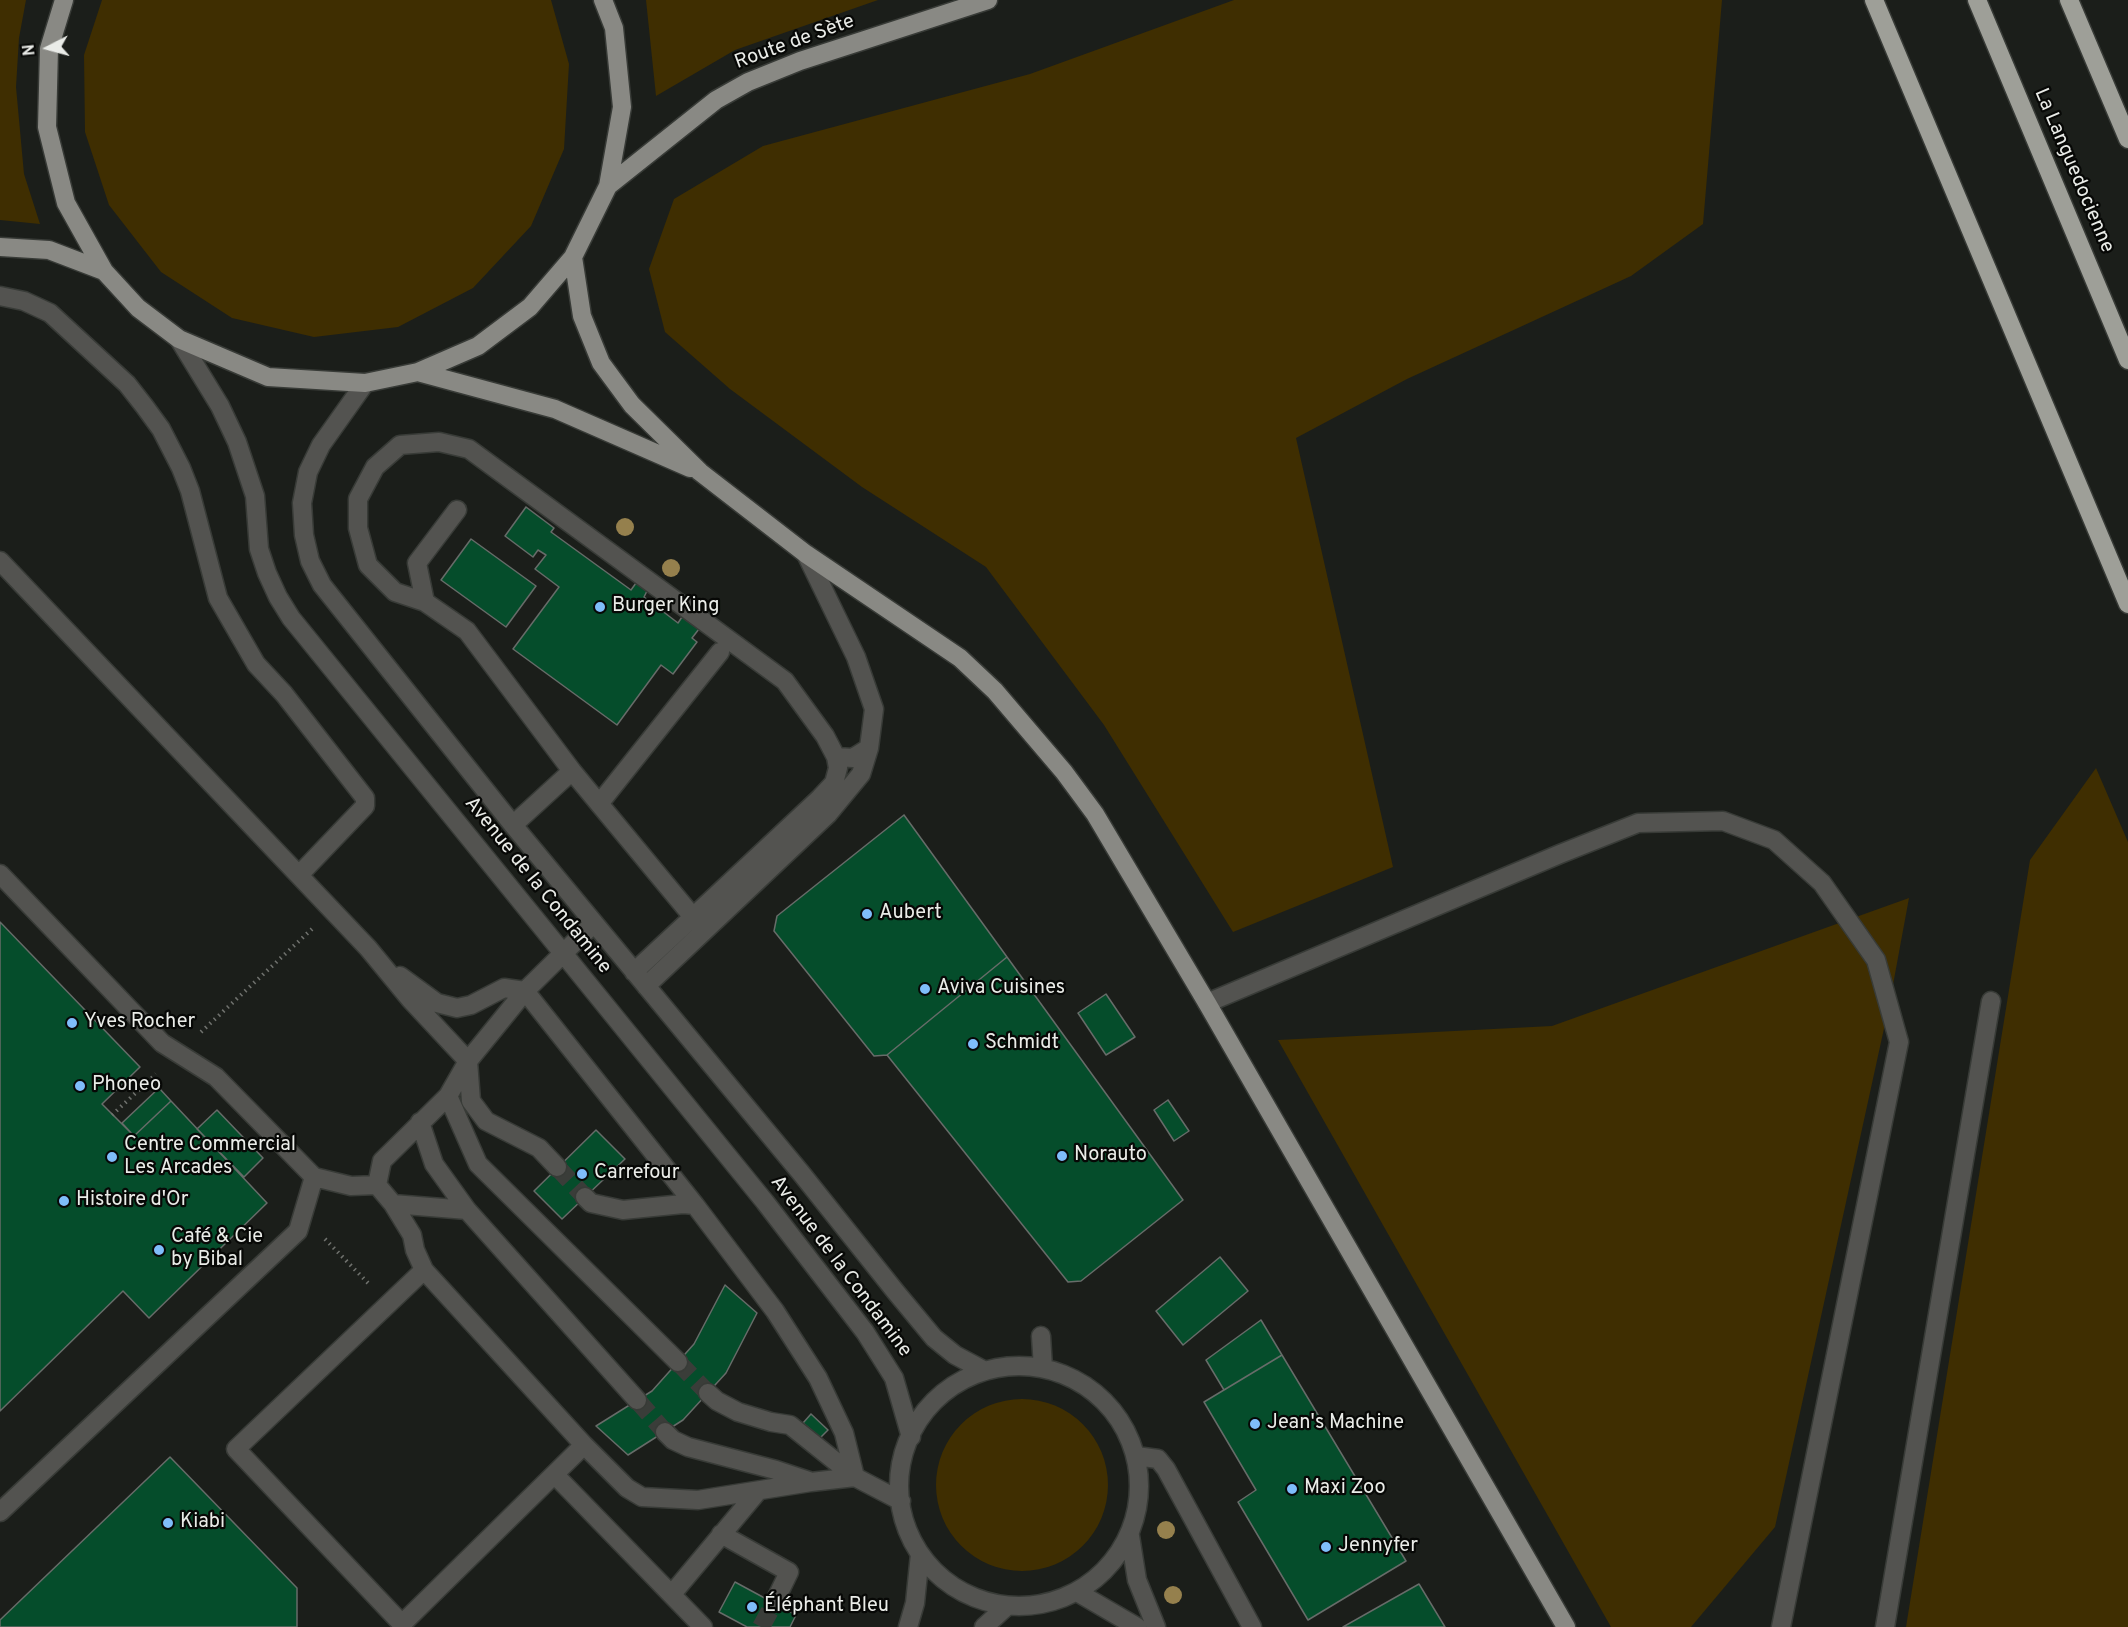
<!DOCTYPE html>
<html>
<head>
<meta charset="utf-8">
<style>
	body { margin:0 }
	#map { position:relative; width:2128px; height:1627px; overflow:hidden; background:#1b1e1a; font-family:Overpass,sans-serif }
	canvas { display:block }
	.north { position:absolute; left:18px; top:18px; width:60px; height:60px; -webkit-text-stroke:4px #070806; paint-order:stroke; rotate:264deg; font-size:16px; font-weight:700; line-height:24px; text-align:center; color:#eaece8 }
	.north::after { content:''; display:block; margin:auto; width:21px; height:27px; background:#eaece8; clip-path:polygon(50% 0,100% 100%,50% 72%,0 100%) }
</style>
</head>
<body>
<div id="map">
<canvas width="2128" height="1627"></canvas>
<div class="north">N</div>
</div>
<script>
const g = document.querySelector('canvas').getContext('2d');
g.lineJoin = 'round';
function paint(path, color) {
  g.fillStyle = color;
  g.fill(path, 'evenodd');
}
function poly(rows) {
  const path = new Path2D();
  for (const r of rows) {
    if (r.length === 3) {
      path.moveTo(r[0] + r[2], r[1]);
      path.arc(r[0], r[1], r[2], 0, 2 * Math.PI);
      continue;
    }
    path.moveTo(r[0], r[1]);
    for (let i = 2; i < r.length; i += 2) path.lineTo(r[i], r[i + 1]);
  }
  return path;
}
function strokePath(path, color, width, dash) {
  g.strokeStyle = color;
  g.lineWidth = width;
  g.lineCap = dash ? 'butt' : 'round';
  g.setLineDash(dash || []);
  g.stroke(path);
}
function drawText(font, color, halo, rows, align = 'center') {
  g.font = font + ' Overpass,sans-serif';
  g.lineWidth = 4.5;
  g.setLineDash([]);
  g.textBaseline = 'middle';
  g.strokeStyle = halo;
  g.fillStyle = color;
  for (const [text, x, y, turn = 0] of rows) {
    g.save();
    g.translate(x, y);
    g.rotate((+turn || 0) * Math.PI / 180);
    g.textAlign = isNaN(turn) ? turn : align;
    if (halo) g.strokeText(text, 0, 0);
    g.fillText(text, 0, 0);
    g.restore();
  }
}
const green = poly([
	[0,0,26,0,19,38,16,87,24,174,40,224,0,220],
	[102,0,551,0,569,64,564,149,531,226,473,288,398,327,314,337,232,318,161,272,109,205,85,132,84,55],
	[646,0,878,0,735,50,656,96],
	[1234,0,1722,0,1703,224,1631,276,1407,379,1296,438,1393,867,1233,932,1104,725,986,567,862,487,730,389,665,332,649,269,674,199,763,146,1030,74],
	[2096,768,2128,842,2128,1627,1906,1627,2030,860],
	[1909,898,1890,1001,1775,1527,1691,1627,1611,1627,1278,1040,1552,1026],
	[1022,1485,86]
]);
const building = poly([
	[526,507,554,528,551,532,631,590,636,583,647,591,644,597,678,623,682,617,699,629,692,638,697,642,673,674,661,665,617,725,513,649,559,587,535,569,546,555,538,550,533,557,505,536,526,507],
	[471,539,536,586,506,627,441,580,471,539],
	[904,815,1007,957,887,1055,874,1056,774,931,777,916,904,815],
	[0,922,140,1067,102,1104,134,1136,171,1101,267,1203,149,1318,123,1291,0,1411,0,922],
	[1007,957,1183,1200,1081,1281,1068,1282,887,1055,1007,957],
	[1106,994,1135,1037,1106,1055,1078,1013,1106,994],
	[159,1088,171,1101,134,1136,122,1123,159,1088],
	[1168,1100,1189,1131,1174,1141,1154,1110,1168,1100],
	[217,1110,263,1158,244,1177,197,1129,217,1110],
	[596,1130,625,1159,562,1219,534,1191,596,1130],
	[1220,1257,1248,1291,1183,1345,1156,1311,1220,1257],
	[725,1285,757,1313,726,1373,683,1420,628,1455,596,1426,652,1391,694,1344,725,1285],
	[1261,1320,1282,1355,1224,1390,1206,1360,1261,1320],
	[1282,1355,1406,1561,1308,1620,1238,1502,1256,1490,1204,1402,1282,1355],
	[811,1414,828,1430,820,1438,803,1423,811,1414],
	[170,1457,297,1588,297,1627,0,1627,0,1620,170,1457],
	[735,1582,796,1615,790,1627,747,1627,719,1612,735,1582],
	[1419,1584,1445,1627,1343,1627,1419,1584]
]);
const minorTunnel = poly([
	[557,1167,585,1197],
	[678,1362,708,1393],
	[637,1400,665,1432],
	[761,1627,774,1603]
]);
const path = poly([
	[201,1032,312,929],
	[112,1115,156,1074],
	[325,1239,368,1283]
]);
const minor = poly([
	[0,296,24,301,50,313,127,384,145,407,161,429,181,468,190,491,218,598,256,664,284,694,365,798,365,806,299,875],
	[179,339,220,406,237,442,255,496,259,549,267,573,278,597,291,618,765,1202,865,1332,894,1378,911,1437],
	[365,383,321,445,308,472,302,503,304,535,310,561,322,585,513,825,801,1173,895,1291,934,1338,955,1355,985,1371],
	[806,554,856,657,874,709,869,748,853,758,836,757],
	[0,561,368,948,410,999,468,1061,471,1101,486,1121,539,1148,557,1167],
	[425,602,417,563,457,510],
	[599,804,720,652],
	[513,825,572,771],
	[0,874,162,1043,216,1077,314,1177,351,1186,377,1185,393,1204,467,1210],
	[634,972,693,917,820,798,834,783,838,768,836,757,825,736,785,681,469,449,439,442,400,445,375,467,358,499,358,528,368,565,395,592,425,602,467,631,572,771,693,917],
	[400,976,437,1003,457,1008,471,1005,504,988,525,991,695,1205],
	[646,986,828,814,861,774,869,748],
	[1207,1003,1560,854,1638,823,1723,821,1774,840,1822,883,1876,960,1899,1042,1781,1627],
	[448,1096,478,1164,678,1362],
	[420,1122,434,1164,467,1210,637,1400],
	[377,1185,382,1161,448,1096,468,1061,525,991,594,923],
	[585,1197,591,1203,623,1210,683,1204,695,1205,775,1311,818,1378,844,1433,855,1477],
	[393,1204,412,1235,415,1250,424,1270,584,1445,627,1488,642,1497,698,1500,811,1482,855,1477,901,1501],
	[1041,1336,1043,1368],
	[1019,1486,120],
	[708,1393,717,1401,738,1412,771,1422,790,1425,855,1477],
	[665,1432,673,1440,688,1447,776,1470,809,1481],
	[1136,1456,1158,1459,1166,1469,1252,1627],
	[555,1475,703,1627],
	[0,1512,298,1231,314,1177],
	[721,1534,789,1572,774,1603],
	[1130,1536,1137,1580,1156,1627],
	[1077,1592,1137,1627],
	[672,1594,758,1491],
	[402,1624,584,1445],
	[402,1627,402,1624,236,1449,424,1270],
	[908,1627,915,1603,920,1554],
	[984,1627,1007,1606],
	[1885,1627,1991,1001]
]);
const major = poly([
	[64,0,49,49,47,127,66,203,104,271,138,308,179,339,268,377,365,383,418,372,478,346,530,307,573,257,608,186,622,107,614,28,603,0],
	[608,186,716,100,748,82,800,61,988,0],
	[0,247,49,250,104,271],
	[573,257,582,316,601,363,632,405,700,472,806,554,960,658,995,691,1064,772,1095,814,1207,1003,1566,1627],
	[418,372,555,409,690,468]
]);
const highway = poly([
	[1874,0,2128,604],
	[1977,0,2128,360],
	[2069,0,2128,139]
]);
const trees = [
	[625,527],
	[671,568],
	[1166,1530],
	[1173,1595]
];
const markers = [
	[600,607,6,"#7fbdfa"],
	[867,914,6,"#7fbdfa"],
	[925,989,6,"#7fbdfa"],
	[72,1023,6,"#7fbdfa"],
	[973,1044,6,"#7fbdfa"],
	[80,1086,6,"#7fbdfa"],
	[1062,1156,6,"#7fbdfa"],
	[112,1157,6,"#7fbdfa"],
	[582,1174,6,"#7fbdfa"],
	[64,1201,6,"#7fbdfa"],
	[159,1250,6,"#7fbdfa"],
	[1255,1424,6,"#7fbdfa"],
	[1292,1489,6,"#7fbdfa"],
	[168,1523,6,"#7fbdfa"],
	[1326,1547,6,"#7fbdfa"],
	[752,1607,6,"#7fbdfa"]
];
const streetNames = [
	["Route de Sète",795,43,-20],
	["La Languedocienne",2073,171,67],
	["Avenue de la Condamine",537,886,51],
	["Avenue de la Condamine",840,1267,53]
];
const poiNames = [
	["Burger King",612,607],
	["Aubert",879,914],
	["Aviva Cuisines",937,989],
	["Yves Rocher",84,1023],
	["Schmidt",985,1044],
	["Phoneo",92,1086],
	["Centre Commercial",124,1146],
	["Les Arcades",124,1169],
	["Norauto",1074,1156],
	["Carrefour",594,1174],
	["Histoire d'Or",76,1201],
	["Café & Cie",171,1238],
	["by Bibal",171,1261],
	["Jean's Machine",1267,1424],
	["Maxi Zoo",1304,1489],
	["Kiabi",180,1523],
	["Jennyfer",1338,1547],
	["Éléphant Bleu",764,1607]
];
paint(green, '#3f2e01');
paint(building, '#054d2b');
strokePath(building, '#676c69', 1.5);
strokePath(minorTunnel, '#3a3d39', 18, [18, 9]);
strokePath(minor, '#383b37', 21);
strokePath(major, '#383b37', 21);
strokePath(highway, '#383b37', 21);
strokePath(path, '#70726e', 4, [1.5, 4.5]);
strokePath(minor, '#535350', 18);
strokePath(major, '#898984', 18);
strokePath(highway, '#9e9f98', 18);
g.fillStyle = '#95804d';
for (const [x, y] of trees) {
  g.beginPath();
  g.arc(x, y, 9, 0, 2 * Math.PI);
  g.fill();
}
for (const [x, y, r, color] of markers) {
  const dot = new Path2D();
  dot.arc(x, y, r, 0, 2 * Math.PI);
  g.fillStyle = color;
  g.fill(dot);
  strokePath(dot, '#070806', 2);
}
drawText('20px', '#eaece8', '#070806', streetNames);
drawText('20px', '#eaece8', '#070806', poiNames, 'left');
</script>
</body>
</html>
